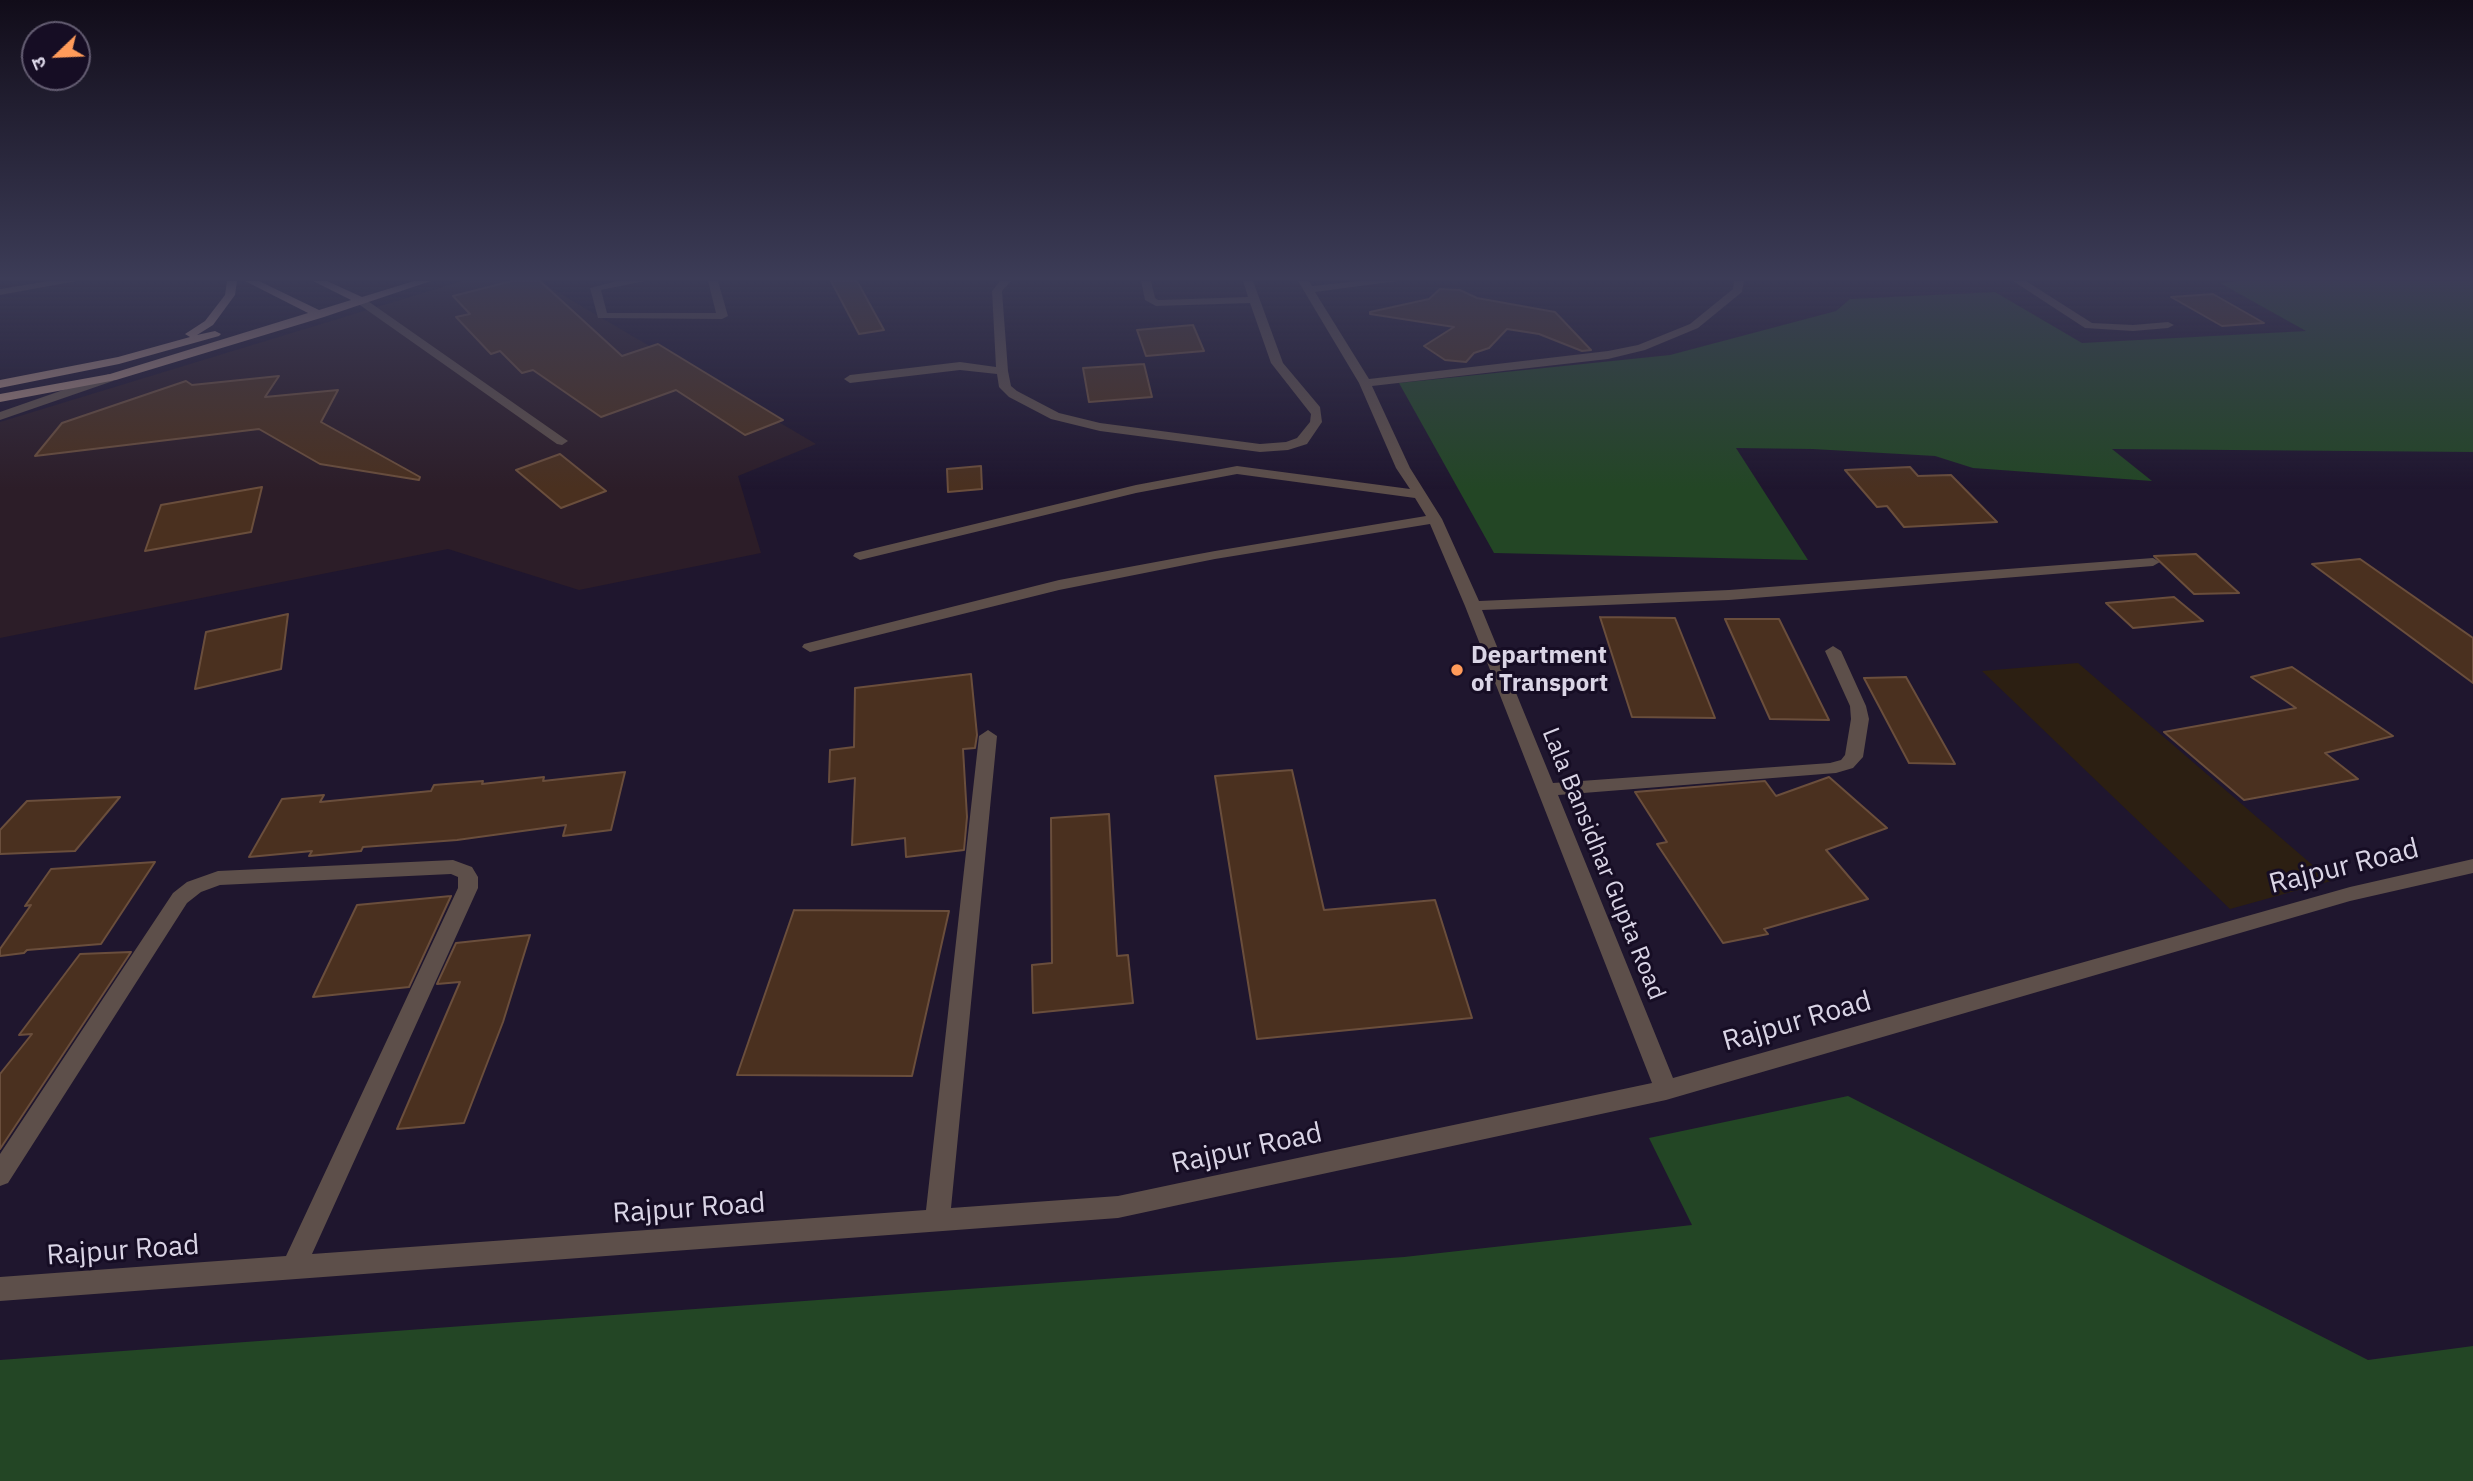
<!DOCTYPE html>
<html>
<head>
<meta charset="utf-8">
<style>
	body { margin:0 }
	#map { position:relative; width:2473px; height:1481px; overflow:hidden; background:#1f162e; font-family:"IBM Plex Sans","Noto Sans Devanagari",sans-serif }
	canvas { display:block }
	.north { position:absolute; left:21px; top:21px; width:70px; height:70px; box-sizing:border-box; background:#160d24; border:2px solid #645d72; border-radius:50%; rotate:247deg; font-size:19px; font-weight:700; line-height:28px; text-align:center; color:#dad5e6 }
	.north::after { content:''; display:block; margin:auto; width:24px; height:32px; background:#ff9b5a; clip-path:polygon(50% 0,100% 100%,50% 72%,0 100%) }
</style>
</head>
<body>
<div id="map">
<canvas width="2473" height="1481"></canvas>
<div class="north">उ</div>
</div>
<script>
const g = document.querySelector('canvas').getContext('2d');
g.lineJoin = 'round';
function paint(path, color) {
  g.fillStyle = color;
  g.fill(path, 'evenodd');
}
function poly(rows) {
  const path = new Path2D();
  for (const r of rows) {
    path.moveTo(r[0], r[1]);
    for (let i = 2; i < r.length; i += 2) path.lineTo(r[i], r[i + 1]);
  }
  return path;
}
function strokePath(path, color, width, dash) {
  g.strokeStyle = color;
  g.lineWidth = width;
  g.lineCap = dash ? 'butt' : 'round';
  g.setLineDash(dash || []);
  g.stroke(path);
}
function drawText(font, color, halo, rows, align = 'center') {
  g.font = font + ' "IBM Plex Sans",sans-serif';
  g.lineWidth = 6;
  g.setLineDash([]);
  g.textBaseline = 'middle';
  g.strokeStyle = halo;
  g.fillStyle = color;
  for (const [text, x, y, turn = 0] of rows) {
    g.save();
    g.translate(x, y);
    g.rotate((+turn || 0) * Math.PI / 180);
    g.textAlign = isNaN(turn) ? turn : align;
    if (halo) g.strokeText(text, 0, 0);
    g.fillText(text, 0, 0);
    g.restore();
  }
}
const commercial = poly([
	[2078,663,2331,881,2230,909,1982,671]
]);
const education = poly([
	[462,281,539,281,816,444,738,476,761,553,579,590,448,549,0,638,0,422]
]);
const green = poly([
	[2241,281,2473,281,2473,452,2112,449,2152,481,1973,468,1935,456,1813,449,1736,448,1808,560,1494,553,1399,383,1670,355,1836,311,1850,299,1995,292,2082,343,2306,331,2220,283],
	[1848,1096,2368,1360,2473,1346,2473,1481,0,1481,0,1360,1404,1257,1692,1225,1649,1138]
]);
const building = poly([
	[512,281,540,281,622,356,658,344,783,420,745,435,676,390,601,417,533,370,522,373,500,351,491,354,456,317,470,314,453,296,512,281],
	[831,281,857,281,884,330,859,334,831,281],
	[1440,289,1460,290,1477,298,1555,312,1591,350,1582,351,1539,334,1507,329,1489,348,1474,353,1466,362,1445,360,1424,346,1454,327,1370,314,1370,312,1429,299,1440,289],
	[2213,294,2264,323,2222,326,2171,297,2213,294],
	[1193,325,1204,351,1146,356,1137,330,1193,325],
	[1144,364,1152,397,1089,402,1083,368,1144,364],
	[279,376,265,397,338,390,321,422,420,477,419,480,320,464,259,429,35,456,62,423,186,381,192,385,279,376],
	[560,454,606,491,561,508,516,470,560,454],
	[981,466,982,489,948,492,947,469,981,466],
	[1910,467,1918,476,1951,475,1997,522,1904,527,1887,506,1877,507,1845,470,1910,467],
	[262,487,251,532,145,551,161,505,262,487],
	[2196,554,2239,593,2194,594,2154,556,2196,554],
	[2360,559,2473,638,2473,683,2312,564,2360,559],
	[2174,597,2203,621,2133,628,2106,603,2174,597],
	[288,614,281,669,195,689,206,632,288,614],
	[1600,617,1675,618,1715,718,1632,717,1600,617],
	[1725,619,1779,619,1829,720,1770,719,1725,619],
	[2292,667,2393,736,2325,753,2358,779,2244,800,2164,732,2296,708,2251,677,2292,667],
	[971,674,977,735,975,748,963,749,967,817,964,850,906,857,905,838,852,845,855,778,829,782,830,750,854,747,855,688,971,674],
	[1906,677,1955,764,1909,763,1864,678,1906,677],
	[1292,770,1324,910,1435,900,1472,1018,1257,1039,1215,776,1292,770],
	[625,772,611,830,563,836,566,825,457,840,363,847,361,851,309,856,312,851,249,857,282,799,324,795,320,802,431,791,434,785,483,781,482,784,544,777,543,781,625,772],
	[1829,777,1887,828,1826,850,1868,899,1764,929,1768,934,1723,943,1657,844,1667,842,1635,792,1765,781,1776,796,1829,777],
	[120,797,75,851,0,854,0,830,27,801,120,797],
	[1109,814,1117,956,1128,955,1133,1003,1033,1013,1032,965,1052,963,1051,818,1109,814],
	[155,862,101,944,27,950,24,953,0,956,0,949,31,905,25,906,51,869,155,862],
	[451,896,409,987,313,997,357,905,451,896],
	[794,910,949,911,912,1076,737,1075,794,910],
	[530,935,503,1022,464,1123,397,1129,460,982,437,984,456,943,530,935],
	[131,952,0,1149,0,1074,32,1034,19,1035,80,954,131,952]
]);
const minor = poly([
	[49,281,77,281,0,295,0,289,49,281],
	[617,281,645,281,601,290,607,313,716,313,708,281,718,281,728,316,722,319,598,318,590,288,617,281],
	[1000,281,1011,281,1002,291,1008,371,1011,386,1017,391,1059,413,1100,423,1260,444,1286,442,1297,438,1310,422,1311,414,1271,363,1250,303,1156,306,1145,300,1141,281,1151,281,1155,298,1158,300,1248,297,1243,281,1253,281,1283,363,1320,407,1322,422,1307,444,1288,450,1260,452,1100,431,1051,419,1009,397,999,387,997,374,960,370,850,383,844,379,850,375,960,362,996,367,992,291,1000,281],
	[1298,281,1309,281,1312,286,1359,281,1398,281,1315,292,1369,379,1608,351,1638,345,1690,324,1733,289,1734,281,1744,281,1742,292,1698,328,1645,350,1608,359,1372,386,1410,468,1442,519,1479,601,1729,590,2153,558,2160,562,2153,566,1729,600,1482,610,1553,783,1830,763,1841,760,1845,755,1851,719,1850,706,1825,651,1833,646,1841,651,1866,706,1869,719,1863,757,1853,768,1836,773,1558,795,1673,1078,2350,887,2473,859,2473,873,2350,901,1666,1100,1118,1218,0,1301,0,1277,286,1256,458,888,458,877,451,874,220,885,201,892,187,903,8,1183,0,1186,0,1154,173,893,187,882,218,871,453,860,472,867,478,877,478,888,312,1254,926,1210,979,736,988,730,997,736,951,1208,1118,1196,1652,1083,1465,606,1430,524,1215,559,1059,590,810,652,802,647,804,644,1059,580,1215,551,1426,516,1415,498,1237,474,1136,493,860,560,853,556,855,553,1136,485,1237,466,1410,489,1396,468,1359,383,1298,281],
	[2013,281,2026,281,2092,323,2133,325,2168,322,2174,325,2168,328,2133,331,2085,328,2013,281],
	[357,299,365,299,568,441,562,445,557,444,357,303,357,299],
	[109,374,115,378,113,381,0,420,0,412,109,374]
]);
const major = poly([
	[227,281,237,281,235,295,213,325,197,335,215,331,221,334,219,336,119,364,0,388,0,380,118,357,190,337,185,334,205,321,225,295,227,281],
	[245,281,259,281,319,310,351,300,313,281,327,281,362,297,414,281,431,281,324,317,116,380,0,402,0,394,110,374,308,313,245,281]
]);
const markers = [
	[1457,670,7,"#ff9b5a"]
];
const poiNames = [
	["Department",1471,656],
	["of Transport",1471,684]
];
const streetNames = [
	["Lala Bansidhar Gupta Road",1603,864,68]
];
const nearStreetnames = [
	["Rajpur Road",2344,867,-14],
	["Rajpur Road",1797,1022,-16],
	["Rajpur Road",1247,1149,-12],
	["Rajpur Road",689,1209,-4],
	["Rajpur Road",123,1251,-4]
];
paint(commercial, '#2c1f12');
paint(education, '#2c1d28');
paint(green, '#234625');
paint(building, '#4a301f');
strokePath(building, '#6a4e3c', 2);
paint(minor, '#5d4f4a');
paint(major, '#a08279');
const sky = g.createLinearGradient(0, 0, 0, 489);
sky.addColorStop(0, '#110c19');
sky.addColorStop(0.57, '#3c3c57');
sky.addColorStop(1, '#3c3c5700');
g.fillStyle = sky;
g.fillRect(0, 0, 2473, 489);
for (const [x, y, r, color] of markers) {
  const dot = new Path2D();
  dot.arc(x, y, r, 0, 2 * Math.PI);
  g.fillStyle = color;
  g.fill(dot);
  strokePath(dot, '#160d24', 2.5);
}
drawText('bold 24px', '#dad5e6', '#160d24', poiNames, 'left');
drawText('24px', '#dad5e6', '#160d24', streetNames);
drawText('28px', '#dad5e6', '#160d24', nearStreetnames);
</script>
</body>
</html>
